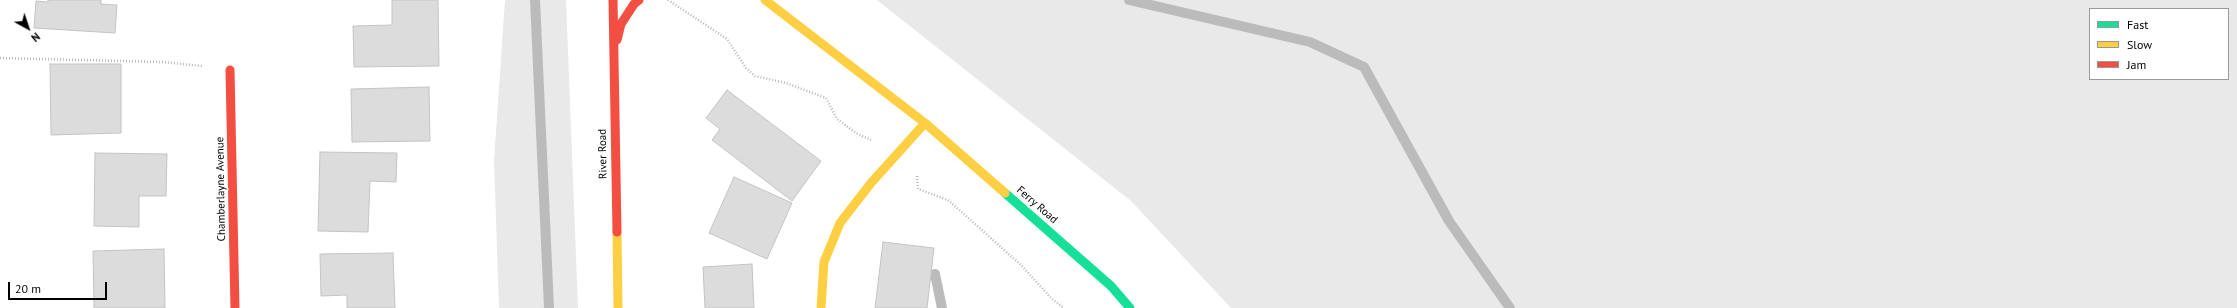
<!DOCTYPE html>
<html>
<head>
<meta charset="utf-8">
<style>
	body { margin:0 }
	#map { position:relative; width:2237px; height:308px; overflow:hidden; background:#fff; font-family:"PT Sans",sans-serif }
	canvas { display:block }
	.legend { position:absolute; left:2089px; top:8px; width:140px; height:72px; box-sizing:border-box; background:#fff; border:1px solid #999; margin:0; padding:5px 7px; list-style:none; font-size:12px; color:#000 }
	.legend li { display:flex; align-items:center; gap:8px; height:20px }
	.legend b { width:20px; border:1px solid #999 }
	.north { position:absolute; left:8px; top:8px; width:40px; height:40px; -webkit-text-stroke:3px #fff; paint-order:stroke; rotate:140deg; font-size:11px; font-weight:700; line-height:16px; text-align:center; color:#000 }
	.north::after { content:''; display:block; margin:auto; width:14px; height:18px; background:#000; clip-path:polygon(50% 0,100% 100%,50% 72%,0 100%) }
	.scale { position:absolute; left:8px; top:282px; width:99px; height:18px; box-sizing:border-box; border:2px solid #000; border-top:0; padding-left:5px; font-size:12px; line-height:14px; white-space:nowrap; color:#000; -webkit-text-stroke:3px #fff; paint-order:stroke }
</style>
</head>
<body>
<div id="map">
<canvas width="2237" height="308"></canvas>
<ul class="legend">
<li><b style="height:5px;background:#16e098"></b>Fast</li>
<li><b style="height:5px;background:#ffcf43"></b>Slow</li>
<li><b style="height:5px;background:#f24e42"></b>Jam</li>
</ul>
<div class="north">N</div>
<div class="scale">20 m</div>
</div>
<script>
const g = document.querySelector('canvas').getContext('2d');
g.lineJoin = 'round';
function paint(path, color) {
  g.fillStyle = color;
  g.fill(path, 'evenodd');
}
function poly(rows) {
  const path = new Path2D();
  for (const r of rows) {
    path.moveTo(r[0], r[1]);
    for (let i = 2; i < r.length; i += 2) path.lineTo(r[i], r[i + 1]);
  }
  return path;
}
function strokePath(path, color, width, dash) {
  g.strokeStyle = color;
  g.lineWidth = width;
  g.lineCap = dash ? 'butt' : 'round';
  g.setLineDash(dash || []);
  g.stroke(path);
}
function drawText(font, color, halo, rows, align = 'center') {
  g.font = font + ' "PT Sans",sans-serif';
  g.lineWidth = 4;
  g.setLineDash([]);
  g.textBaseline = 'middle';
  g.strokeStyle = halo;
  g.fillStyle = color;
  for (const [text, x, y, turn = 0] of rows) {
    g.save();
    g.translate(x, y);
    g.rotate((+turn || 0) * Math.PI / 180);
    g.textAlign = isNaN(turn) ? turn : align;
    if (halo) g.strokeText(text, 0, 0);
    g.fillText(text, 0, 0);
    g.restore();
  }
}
const green = poly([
	[505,0,566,0,578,308,499,308,494,161],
	[877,0,2237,0,2237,308,1231,308,1131,201],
	[2090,9,2228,9,2228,79,2090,79]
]);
const stream = poly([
	[535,0,549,308],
	[1129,0,1310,42,1364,67,1449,221,1510,308],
	[935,274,942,308]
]);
const building = poly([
	[48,0,101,0,101,4,117,5,115,33,34,28,36,1,48,2,48,0],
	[392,0,438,0,439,66,354,67,353,26,392,25,392,0],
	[50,64,121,64,121,133,51,135,50,64],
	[429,87,430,141,352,142,351,89,429,87],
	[727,90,821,161,792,201,712,140,720,129,706,118,727,90],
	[320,152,397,153,396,182,370,181,368,232,318,231,320,152],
	[95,153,167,154,166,196,139,196,139,227,94,226,95,153],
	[734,177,792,203,767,259,709,233,734,177],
	[883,242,934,248,927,308,875,308,883,242],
	[164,249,165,308,94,308,93,251,164,249],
	[393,253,395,308,347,308,347,295,321,296,320,254,393,253],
	[752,264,754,308,705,308,703,267,752,264]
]);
const path = poly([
	[668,0,727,39,746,68,755,76,786,83,826,98,837,119,856,133,871,140],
	[0,58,162,62,202,66],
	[917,176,918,189,948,200,1021,265,1052,299,1064,308]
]);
const fast = poly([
	[1005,193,1111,286,1130,308]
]);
const slow = poly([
	[765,0,925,123,1005,193],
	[617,232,618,308],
	[821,308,824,262,840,223,871,183,925,123]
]);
const jam = poly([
	[613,0,617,232],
	[617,40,621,24,634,4,639,0],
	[230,70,235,308]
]);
const streetNames = [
	["River Road",603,154,-91],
	["Chamberlayne Avenue",221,189,-91],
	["Ferry Road",1037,205,41]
];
paint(green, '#e9e9e9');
strokePath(stream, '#bbb', 10);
paint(building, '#dcdcdc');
strokePath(building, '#c4c4c4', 1);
strokePath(path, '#b8b8b8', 2.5, [1, 2]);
strokePath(fast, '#16e098', 9);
strokePath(slow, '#ffcf43', 9);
strokePath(jam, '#f24e42', 9);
drawText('11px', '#000', '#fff', streetNames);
</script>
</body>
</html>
